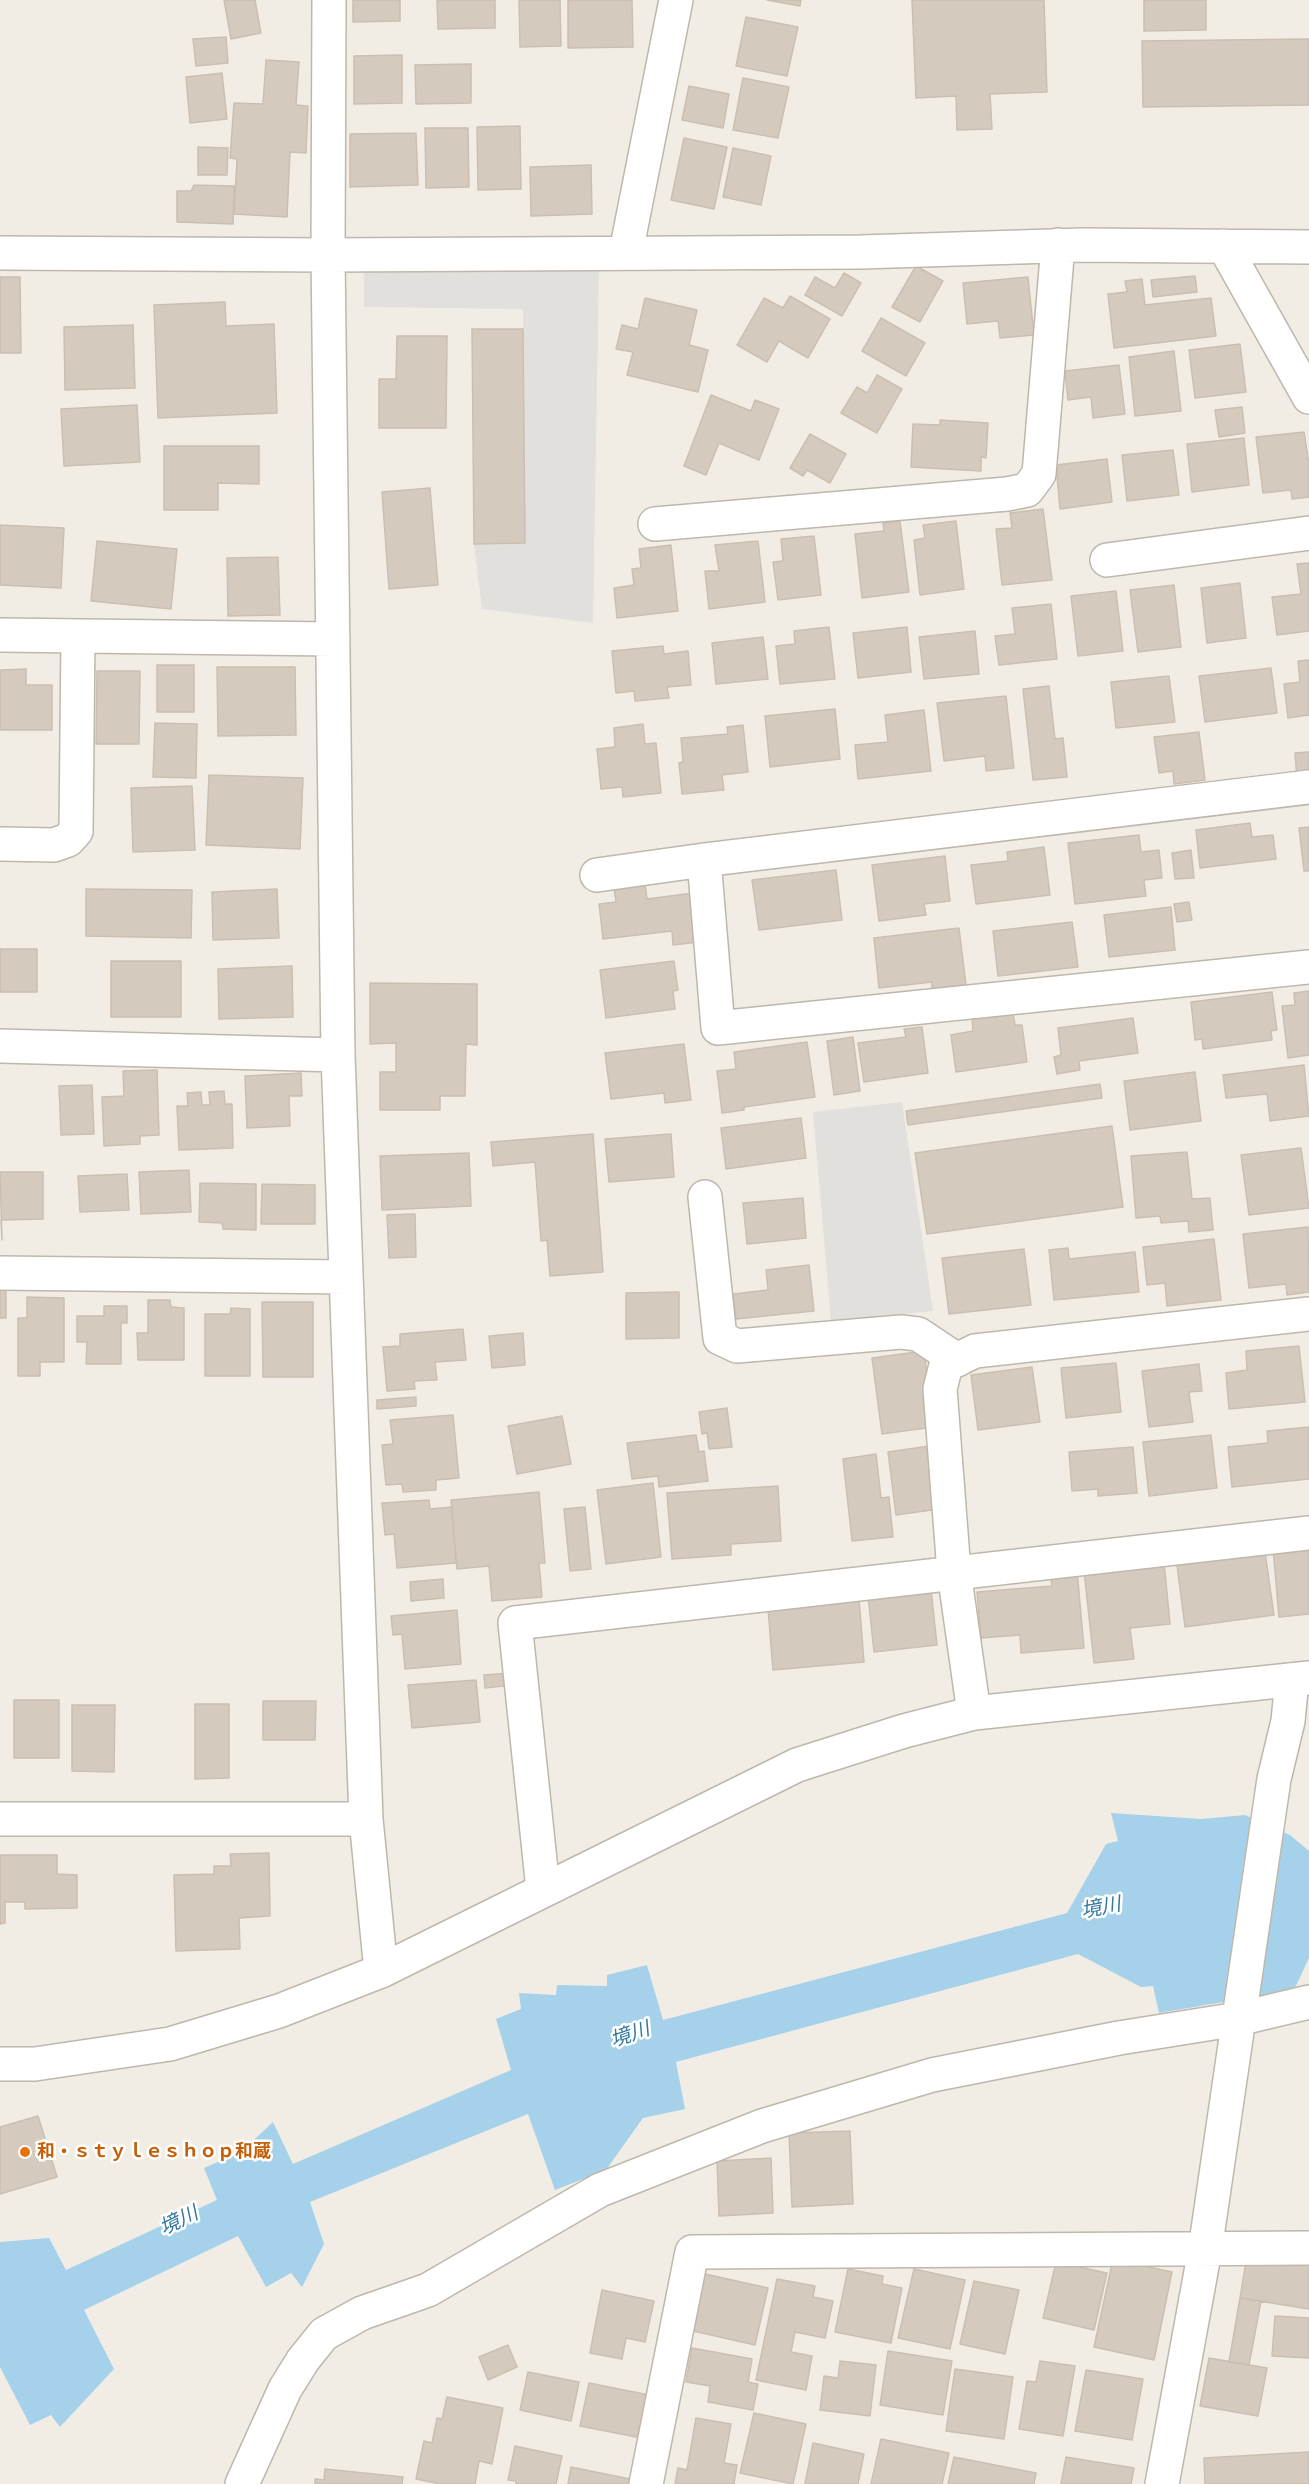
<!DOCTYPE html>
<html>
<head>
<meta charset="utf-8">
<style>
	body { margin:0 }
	canvas { display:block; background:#f1ede5 }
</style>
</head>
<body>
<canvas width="1309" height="2484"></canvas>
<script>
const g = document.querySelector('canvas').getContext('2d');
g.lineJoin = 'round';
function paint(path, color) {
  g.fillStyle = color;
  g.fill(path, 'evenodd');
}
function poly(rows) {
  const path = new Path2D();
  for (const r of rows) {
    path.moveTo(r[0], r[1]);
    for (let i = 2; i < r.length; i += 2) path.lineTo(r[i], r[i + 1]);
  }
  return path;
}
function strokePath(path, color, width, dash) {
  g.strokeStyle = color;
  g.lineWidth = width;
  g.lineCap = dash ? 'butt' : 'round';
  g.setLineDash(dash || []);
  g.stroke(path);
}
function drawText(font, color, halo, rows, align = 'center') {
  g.font = font + ' "IBM Plex Sans","Noto Sans JP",sans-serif';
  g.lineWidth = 5;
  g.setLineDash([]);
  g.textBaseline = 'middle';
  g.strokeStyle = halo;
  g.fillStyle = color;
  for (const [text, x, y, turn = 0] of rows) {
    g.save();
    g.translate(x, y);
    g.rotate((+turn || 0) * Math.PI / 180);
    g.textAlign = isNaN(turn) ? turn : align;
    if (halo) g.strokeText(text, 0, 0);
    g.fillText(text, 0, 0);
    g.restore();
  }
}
const parking = poly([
	[599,268,593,623,482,609,474,544,525,543,523,309,364,307,364,271],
	[902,1102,933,1311,831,1321,813,1112]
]);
const water = poly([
	[1111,1813,1201,1819,1245,1815,1290,1835,1309,1851,1309,1958,1294,1990,1159,2013,1153,1986,1141,1987,1078,1954,676,2062,685,2109,643,2118,606,2170,555,2190,528,2114,310,2202,324,2244,302,2287,291,2273,266,2287,238,2236,84,2310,114,2369,60,2427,51,2415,30,2425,0,2367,0,2242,49,2238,66,2270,217,2200,204,2168,241,2152,273,2122,293,2164,511,2070,496,2019,521,2009,519,1993,556,1995,557,1985,607,1986,607,1975,647,1965,663,2020,1067,1913,1106,1844,1118,1841]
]);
const building = poly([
	[224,0,255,0,261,33,231,39,224,0],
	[353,0,400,0,400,21,353,22,353,0],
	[437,0,495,0,495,28,438,29,437,0],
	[519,0,560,0,561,46,520,47,519,0],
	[568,0,632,0,633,47,568,48,568,0],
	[767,0,801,0,800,6,767,0],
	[912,0,1044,0,1047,92,990,94,992,129,957,130,956,96,916,98,912,0],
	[1144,0,1206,0,1206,30,1144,31,1144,0],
	[746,17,798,27,787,76,736,66,746,17],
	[226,37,228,63,196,66,193,39,226,37],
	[1309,39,1309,105,1143,107,1142,41,1309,39],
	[402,55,402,103,354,104,354,56,402,55],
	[266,60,299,62,296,105,308,106,306,153,290,152,287,217,234,214,237,159,230,158,234,103,263,104,266,60],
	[471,64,471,103,416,104,415,65,471,64],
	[222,73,227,119,190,123,186,77,222,73],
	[743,78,789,87,778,138,733,130,743,78],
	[689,86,729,94,723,128,682,120,689,86],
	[520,126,521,189,478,190,477,127,520,126],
	[425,128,468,128,469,187,426,188,425,128],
	[416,133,418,185,350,187,350,134,416,133],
	[684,138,727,147,714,209,671,200,684,138],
	[198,147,228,148,227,175,198,175,198,147],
	[733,148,771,156,761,205,723,197,733,148],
	[591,165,592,214,531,216,530,167,591,165],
	[194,185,234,186,233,224,177,222,177,191,191,191,194,185],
	[916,266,943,281,920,322,892,307,916,266],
	[844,273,861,283,842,316,805,295,815,277,835,288,844,273],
	[1195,276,1197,292,1153,297,1151,280,1195,276],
	[0,277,20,277,21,353,0,353,0,277],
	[1028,277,1034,335,1000,338,998,321,967,324,963,283,1028,277],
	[1142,279,1145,305,1211,298,1216,336,1114,348,1108,294,1127,292,1125,281,1142,279],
	[790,296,830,319,808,358,779,341,767,362,737,345,764,298,783,308,790,296],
	[645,298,697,310,689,345,708,350,698,392,627,375,633,352,616,349,622,325,638,329,645,298],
	[225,302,226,326,274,324,277,413,158,418,154,305,225,302],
	[881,318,925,343,906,376,862,351,881,318],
	[133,325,135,388,65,390,64,327,133,325],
	[472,329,523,329,525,543,474,544,472,329],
	[397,336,447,336,446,428,379,428,379,379,396,379,397,336],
	[1240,344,1246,392,1195,398,1189,350,1240,344],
	[1174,351,1181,411,1135,416,1129,357,1174,351],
	[1119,365,1125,414,1093,418,1091,397,1068,400,1065,371,1119,365],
	[877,375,902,389,877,433,841,413,857,387,867,393,877,375],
	[711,395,751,411,755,400,779,409,759,460,719,443,706,475,684,466,711,395],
	[137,405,140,462,64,466,61,409,137,405],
	[1242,407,1245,433,1219,437,1215,410,1242,407],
	[940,420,988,423,986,458,981,457,981,471,911,467,913,424,940,425,940,420],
	[1304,432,1309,464,1309,497,1292,499,1291,490,1263,493,1256,437,1304,432],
	[810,434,846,454,830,483,807,470,803,476,790,468,810,434],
	[1244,438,1249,485,1192,492,1187,444,1244,438],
	[164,446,259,446,259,484,218,483,218,510,164,510,164,446],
	[1173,450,1179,495,1127,501,1122,455,1173,450],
	[1107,459,1112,502,1060,509,1056,465,1107,459],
	[430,488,438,585,389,589,382,492,430,488],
	[1043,509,1052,580,1002,585,996,529,1012,528,1010,513,1043,509],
	[900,521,909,592,862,598,855,534,884,531,883,523,900,521],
	[956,521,964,589,920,595,914,540,925,538,923,525,956,521],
	[0,525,64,528,61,588,0,585,0,525],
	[814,536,821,595,778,600,773,562,783,561,781,539,814,536],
	[97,541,177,549,171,609,91,601,97,541],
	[758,541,765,602,709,609,705,571,719,571,715,545,758,541],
	[671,545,678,611,617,618,614,588,634,585,632,569,641,568,639,549,671,545],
	[278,557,280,615,228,616,227,558,278,557],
	[1309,563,1309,631,1277,635,1272,597,1301,594,1297,564,1309,563],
	[1240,583,1246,638,1207,643,1201,588,1240,583],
	[1174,585,1181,647,1138,652,1130,590,1174,585],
	[1116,591,1123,651,1078,656,1071,596,1116,591],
	[1051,604,1057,659,999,665,995,636,1015,634,1012,608,1051,604],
	[829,627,835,679,780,684,776,646,795,644,794,631,829,627],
	[907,627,911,672,858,678,853,633,907,627],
	[975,631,979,674,924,679,919,637,975,631],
	[763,637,768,679,716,684,712,643,763,637],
	[663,646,664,654,688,651,691,685,667,687,669,698,635,701,634,691,616,693,612,651,663,646],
	[1309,660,1309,715,1288,718,1284,684,1300,682,1298,661,1309,660],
	[157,665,194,665,194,712,157,712,157,665],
	[217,667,295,667,296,735,218,736,217,667],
	[1271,668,1277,713,1205,722,1199,676,1271,668],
	[26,669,26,685,52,685,52,730,0,730,0,670,26,669],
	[97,671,140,671,139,744,96,744,97,671],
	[1169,676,1175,722,1116,728,1111,682,1169,676],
	[1049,686,1055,739,1063,738,1067,777,1033,780,1023,689,1049,686],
	[1006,696,1014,768,986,771,985,756,944,761,937,703,1006,696],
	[835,709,840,759,770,767,765,716,835,709],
	[924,710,931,771,858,779,855,745,888,742,885,715,924,710],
	[155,723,197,724,196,778,153,777,155,723],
	[643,724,645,744,656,743,661,793,623,797,622,787,601,789,597,749,615,747,614,728,643,724],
	[743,725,748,772,722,775,724,790,682,794,679,763,683,762,681,738,728,734,727,727,743,725],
	[1199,732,1205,780,1174,784,1173,771,1159,773,1154,737,1199,732],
	[1309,752,1309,777,1297,779,1295,753,1309,752],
	[209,775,303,778,300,849,206,845,209,775],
	[192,786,195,850,133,852,131,788,192,786],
	[1250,823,1252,837,1273,835,1276,859,1200,868,1196,830,1250,823],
	[1309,827,1309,871,1304,871,1299,828,1309,827],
	[1139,835,1141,852,1159,850,1162,878,1144,880,1146,896,1075,904,1068,843,1139,835],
	[1044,847,1050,895,976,904,971,865,1008,861,1007,852,1044,847],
	[1191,850,1194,878,1175,879,1172,853,1191,850],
	[945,856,950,901,924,904,926,915,879,921,872,865,945,856],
	[836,870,842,920,759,930,752,880,836,870],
	[645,884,647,899,693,893,698,942,673,945,672,931,603,939,599,904,616,902,614,887,645,884],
	[86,889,192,890,191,938,86,936,86,889],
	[277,889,279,938,213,940,212,892,277,889],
	[1189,902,1192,920,1177,922,1174,904,1189,902],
	[1171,907,1175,950,1109,957,1104,915,1171,907],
	[1072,922,1078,967,998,976,993,931,1072,922],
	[959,928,966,985,932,989,932,982,879,988,874,938,959,928],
	[0,949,37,949,37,992,0,992,0,949],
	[111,961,181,961,181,1017,111,1017,111,961],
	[674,961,678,990,673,991,675,1009,606,1018,600,970,674,961],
	[292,966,293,1017,219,1019,218,969,292,966],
	[370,983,477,984,477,1045,466,1044,465,1096,440,1096,440,1110,380,1110,380,1072,396,1072,396,1043,370,1044,370,983],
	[1309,991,1309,1055,1288,1058,1282,1006,1295,1005,1294,993,1309,991],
	[1272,992,1277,1030,1271,1031,1272,1040,1203,1049,1202,1039,1195,1040,1191,1002,1272,992],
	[1013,1013,1015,1025,1022,1025,1027,1062,956,1072,951,1035,973,1031,972,1019,1013,1013],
	[1133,1018,1138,1053,1079,1061,1080,1070,1057,1074,1054,1057,1061,1055,1058,1028,1133,1018],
	[922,1027,928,1073,864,1082,858,1043,906,1037,904,1029,922,1027],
	[853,1037,860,1091,834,1095,827,1041,853,1037],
	[807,1042,815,1097,744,1107,744,1110,722,1113,717,1071,736,1069,734,1052,807,1042],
	[684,1044,691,1100,665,1103,664,1093,611,1099,605,1053,684,1044],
	[1304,1065,1309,1116,1270,1121,1267,1094,1226,1098,1223,1075,1304,1065],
	[157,1070,159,1135,140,1136,140,1144,104,1146,102,1097,124,1096,123,1071,157,1070],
	[1195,1072,1201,1121,1130,1130,1124,1081,1195,1072],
	[301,1073,302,1096,289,1096,290,1126,247,1128,245,1076,301,1073],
	[1100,1084,1102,1098,908,1125,906,1111,1100,1084],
	[92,1085,94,1134,61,1135,59,1086,92,1085],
	[224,1091,225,1104,232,1104,233,1148,179,1150,177,1106,188,1106,187,1093,201,1092,202,1105,210,1105,209,1092,224,1091],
	[801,1118,806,1158,726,1169,721,1128,801,1118],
	[1112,1126,1123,1207,927,1234,915,1153,1112,1126],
	[593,1134,603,1272,550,1276,547,1240,541,1241,535,1162,493,1166,491,1142,593,1134],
	[671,1134,674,1177,609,1182,605,1139,671,1134],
	[1301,1148,1309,1208,1249,1215,1241,1155,1301,1148],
	[1187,1152,1192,1199,1210,1198,1213,1230,1189,1232,1188,1221,1161,1223,1160,1216,1136,1218,1131,1156,1187,1152],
	[469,1153,471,1206,382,1210,380,1156,469,1153],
	[189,1170,191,1212,141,1214,139,1172,189,1170],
	[0,1172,43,1172,43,1219,1,1220,2,1240,0,1172],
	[127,1174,129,1210,80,1212,78,1176,127,1174],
	[200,1183,256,1184,256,1230,223,1229,222,1223,199,1222,200,1183],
	[262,1184,315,1185,315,1224,261,1224,262,1184],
	[803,1198,806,1238,747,1244,743,1203,803,1198],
	[415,1214,416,1257,389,1258,387,1215,415,1214],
	[1308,1227,1309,1292,1287,1295,1286,1284,1249,1288,1243,1234,1308,1227],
	[1214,1239,1221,1300,1167,1306,1165,1283,1147,1285,1143,1247,1214,1239],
	[1068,1248,1069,1259,1135,1252,1139,1292,1054,1300,1049,1250,1068,1248],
	[1024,1249,1031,1305,949,1314,942,1258,1024,1249],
	[809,1265,814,1311,736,1319,733,1294,768,1290,766,1270,809,1265],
	[0,1290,6,1290,6,1318,0,1318,0,1290],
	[679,1292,679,1338,626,1339,626,1293,679,1292],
	[27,1297,64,1298,64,1362,40,1362,40,1376,18,1376,18,1318,27,1318,27,1297],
	[148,1300,170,1300,171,1307,184,1308,184,1360,138,1360,137,1333,148,1333,148,1300],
	[262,1302,313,1302,313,1377,263,1377,262,1302],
	[104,1306,127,1306,127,1323,121,1323,121,1364,86,1364,87,1342,77,1342,77,1316,104,1316,104,1306],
	[231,1308,250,1309,250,1376,205,1376,205,1314,230,1314,231,1308],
	[463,1329,466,1360,435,1362,437,1380,414,1381,415,1389,387,1391,383,1347,400,1346,400,1334,463,1329],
	[523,1333,525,1365,492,1368,489,1336,523,1333],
	[1299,1346,1305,1402,1229,1409,1226,1373,1247,1370,1246,1351,1299,1346],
	[924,1351,934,1427,882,1434,872,1358,924,1351],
	[1116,1363,1121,1412,1066,1418,1061,1368,1116,1363],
	[1199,1364,1202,1391,1189,1392,1193,1422,1149,1427,1142,1371,1199,1364],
	[1032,1367,1040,1422,978,1430,971,1375,1032,1367],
	[416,1397,416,1406,377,1409,377,1400,416,1397],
	[727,1408,732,1447,709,1449,707,1433,702,1434,699,1412,727,1408],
	[453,1415,459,1478,436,1480,436,1490,403,1492,402,1484,386,1485,382,1445,393,1444,390,1420,453,1415],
	[562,1416,571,1464,517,1474,508,1426,562,1416],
	[1309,1427,1309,1479,1232,1487,1228,1447,1268,1443,1267,1431,1309,1427],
	[696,1435,699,1452,704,1451,708,1481,659,1487,658,1476,632,1479,627,1443,696,1435],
	[1211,1435,1217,1488,1149,1496,1143,1442,1211,1435],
	[930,1446,939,1509,896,1515,888,1452,930,1446],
	[1133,1447,1137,1493,1098,1496,1098,1489,1072,1491,1069,1452,1133,1447],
	[876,1454,881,1498,889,1497,893,1537,852,1541,843,1459,876,1454],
	[653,1483,661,1557,606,1564,597,1490,653,1483],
	[778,1486,781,1541,731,1544,731,1555,672,1559,667,1493,778,1486],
	[539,1492,545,1563,539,1563,542,1597,492,1601,489,1566,457,1569,451,1500,539,1492],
	[429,1500,430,1509,452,1507,456,1563,397,1568,394,1534,385,1535,382,1503,429,1500],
	[585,1507,591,1569,570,1571,564,1509,585,1507],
	[1309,1544,1309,1614,1279,1617,1273,1548,1309,1544],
	[1265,1552,1274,1615,1185,1627,1177,1565,1265,1552],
	[1164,1562,1170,1624,1130,1628,1134,1659,1094,1663,1084,1571,1164,1562],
	[1077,1570,1084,1648,1021,1653,1020,1635,981,1638,977,1592,1052,1586,1050,1573,1077,1570],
	[443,1579,444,1598,411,1601,410,1582,443,1579],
	[931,1589,937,1645,874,1652,868,1596,931,1589],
	[859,1599,864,1662,773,1670,768,1609,859,1599],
	[457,1610,461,1664,405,1669,402,1634,393,1635,391,1616,457,1610],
	[511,1673,512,1685,485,1688,484,1675,511,1673],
	[476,1680,480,1722,412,1728,408,1685,476,1680],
	[14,1700,59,1700,59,1758,14,1758,14,1700],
	[263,1701,316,1701,315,1740,263,1740,263,1701],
	[195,1704,229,1704,229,1778,195,1779,195,1704],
	[72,1705,115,1705,114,1772,72,1771,72,1705],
	[269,1853,270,1916,239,1918,240,1949,176,1951,174,1875,214,1874,214,1866,231,1866,230,1854,269,1853],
	[0,1855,57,1855,57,1874,77,1875,77,1908,25,1909,25,1902,5,1902,5,1923,0,1924,0,1855],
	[38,2116,57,2177,0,2194,0,2127,38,2116],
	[850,2131,853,2204,792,2207,789,2133,850,2131],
	[771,2158,773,2213,719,2216,717,2161,771,2158],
	[1247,2255,1309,2265,1309,2309,1240,2298,1247,2255],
	[1113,2259,1172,2272,1154,2360,1094,2347,1113,2259],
	[1056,2262,1107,2273,1094,2330,1043,2318,1056,2262],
	[848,2269,883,2276,882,2284,902,2288,891,2343,835,2332,848,2269],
	[914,2269,965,2280,950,2349,898,2338,914,2269],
	[705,2274,768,2288,755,2345,693,2331,705,2274],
	[777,2279,815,2286,813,2297,833,2301,825,2338,795,2332,791,2352,812,2356,806,2390,756,2380,777,2279],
	[974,2281,1019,2290,1005,2354,960,2344,974,2281],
	[602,2290,654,2301,645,2342,626,2338,622,2359,590,2353,602,2290],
	[1240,2298,1261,2301,1249,2365,1229,2362,1240,2298],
	[1275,2316,1309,2318,1309,2358,1272,2356,1275,2316],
	[508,2345,517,2367,488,2380,479,2357,508,2345],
	[692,2348,752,2359,748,2382,758,2384,753,2410,708,2402,710,2386,686,2382,692,2348],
	[888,2351,952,2361,943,2415,880,2405,888,2351],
	[1209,2358,1267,2368,1258,2416,1200,2406,1209,2358],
	[840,2361,876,2365,870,2416,820,2410,824,2376,838,2378,840,2361],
	[1040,2361,1075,2366,1063,2436,1019,2429,1027,2381,1036,2382,1040,2361],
	[955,2369,1013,2377,1004,2439,946,2431,955,2369],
	[1086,2370,1143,2379,1132,2440,1075,2431,1086,2370],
	[528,2372,579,2382,571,2421,520,2410,528,2372],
	[589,2383,649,2395,641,2438,580,2426,589,2383],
	[447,2397,503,2408,492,2464,479,2461,475,2484,440,2484,416,2479,424,2441,432,2443,437,2418,442,2419,447,2397],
	[754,2413,806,2424,793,2484,740,2473,754,2413],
	[696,2418,731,2424,724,2463,737,2465,734,2484,675,2484,678,2468,687,2470,696,2418],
	[881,2439,949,2453,942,2484,871,2484,881,2439],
	[813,2443,864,2454,858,2484,805,2484,813,2443],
	[515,2446,562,2456,556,2484,516,2484,516,2481,508,2480,515,2446],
	[1309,2452,1309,2484,1205,2484,1204,2458,1309,2452],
	[954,2457,1036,2473,1034,2484,948,2484,954,2457],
	[1066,2457,1134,2468,1131,2484,1061,2484,1066,2457],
	[571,2467,630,2479,629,2484,568,2484,571,2467],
	[325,2469,403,2477,402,2484,315,2484,315,2479,324,2480,325,2469]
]);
const minor = poly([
	[329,0,328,255,338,1055,366,1819,381,1971],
	[1224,246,1309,397],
	[626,252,676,0],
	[0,253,328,255,861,252,1082,245,1309,247],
	[655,524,1007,494,1027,490,1039,474,1058,245],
	[1107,560,1309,533],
	[0,635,333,639],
	[0,844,54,845,68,840,76,831,78,636],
	[704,860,718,1028,1309,967],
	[597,875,704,860,1309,787],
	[0,1046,338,1055],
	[705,1197,720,1338,737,1346,901,1332,918,1334,957,1360],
	[0,1273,346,1277],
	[974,1713,954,1572,940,1389,946,1365,975,1351,1309,1314],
	[0,1819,366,1819],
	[543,1889,515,1623,1309,1533],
	[242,2484,285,2389,303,2360,324,2334,362,2313,428,2290,600,2190,762,2126,932,2075,1119,2038,1238,2019,1309,2002],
	[646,2484,692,2252,1309,2248],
	[1162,2484,1205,2250,1274,1779,1288,1721,1292,1680]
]);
const tertiary = poly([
	[0,2064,35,2064,170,2044,279,2011,381,1971,797,1765,904,1731,974,1713,1309,1678]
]);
const markers = [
	[25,2152,6,"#e8710a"]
];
const foodNames = [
	["和・ｓｔｙｌｅｓｈｏｐ和蔵",37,2152]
];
const waterNames = [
	["境川",1101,1908,-11],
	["境川",630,2035,-19],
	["境川",179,2221,-26]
];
paint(parking, '#e2e0dd');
paint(water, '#a5d2ea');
paint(building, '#d5cabe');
strokePath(building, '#ccbfaf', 1.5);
strokePath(minor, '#bfb7ab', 36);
strokePath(tertiary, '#bfb7ab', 36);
strokePath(minor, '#fff', 33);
strokePath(tertiary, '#fff', 33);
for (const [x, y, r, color] of markers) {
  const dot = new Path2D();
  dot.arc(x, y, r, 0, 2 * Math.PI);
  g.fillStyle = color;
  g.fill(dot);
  strokePath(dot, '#fff', 2);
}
drawText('bold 18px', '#c56008', '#fff', foodNames, 'left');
drawText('italic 20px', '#35799f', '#fff', waterNames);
</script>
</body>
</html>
